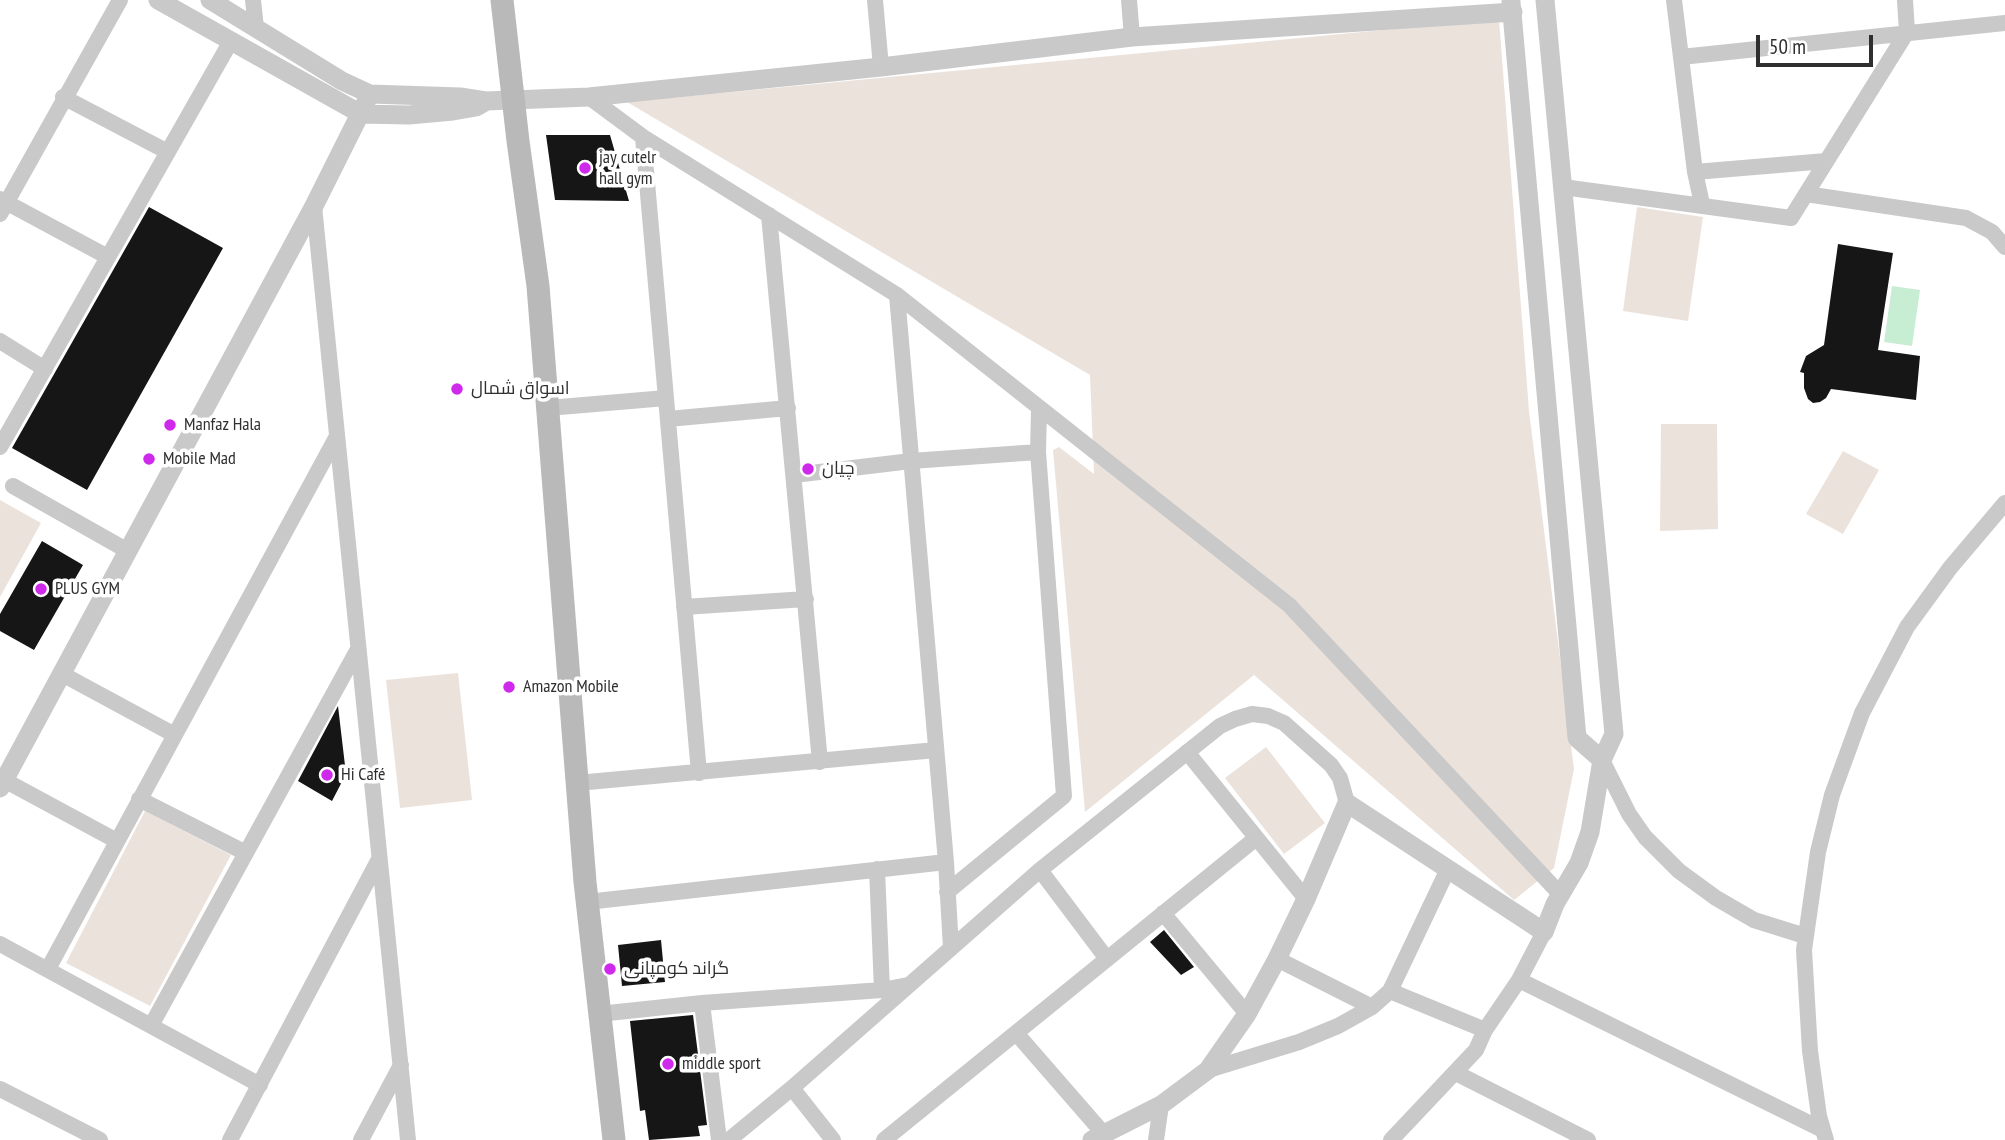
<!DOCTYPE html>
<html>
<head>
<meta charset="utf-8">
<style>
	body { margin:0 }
	#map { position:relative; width:2005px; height:1140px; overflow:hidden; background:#fff; font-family:"PT Sans Narrow",sans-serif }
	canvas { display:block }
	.scale { position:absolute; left:1756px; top:35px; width:117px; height:32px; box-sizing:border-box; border:4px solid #2f2f2f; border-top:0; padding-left:9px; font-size:21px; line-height:24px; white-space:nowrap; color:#2f2f2f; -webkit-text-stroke:5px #fff; paint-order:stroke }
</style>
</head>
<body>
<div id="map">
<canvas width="2005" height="1140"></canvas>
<div class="scale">50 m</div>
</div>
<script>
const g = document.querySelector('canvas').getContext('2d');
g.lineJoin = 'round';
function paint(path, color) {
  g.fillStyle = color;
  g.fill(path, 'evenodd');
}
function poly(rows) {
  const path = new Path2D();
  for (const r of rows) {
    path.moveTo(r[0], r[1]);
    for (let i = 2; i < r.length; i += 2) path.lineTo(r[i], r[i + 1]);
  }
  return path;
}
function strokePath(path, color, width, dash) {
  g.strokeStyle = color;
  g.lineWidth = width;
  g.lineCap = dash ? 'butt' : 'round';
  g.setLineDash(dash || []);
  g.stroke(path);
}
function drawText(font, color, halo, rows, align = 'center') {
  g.font = font + ' "PT Sans Narrow",Cairo,sans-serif';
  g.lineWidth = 7;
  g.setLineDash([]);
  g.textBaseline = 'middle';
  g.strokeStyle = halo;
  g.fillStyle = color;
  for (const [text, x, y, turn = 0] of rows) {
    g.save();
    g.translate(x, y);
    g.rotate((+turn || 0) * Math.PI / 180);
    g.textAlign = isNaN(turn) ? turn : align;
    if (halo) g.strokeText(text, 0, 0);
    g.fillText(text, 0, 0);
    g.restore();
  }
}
const green = poly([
	[1499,19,1529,411,1574,769,1554,868,1514,900,1254,675,1085,812,1053,450,1059,447,1094,474,1090,375,627,102],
	[1637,207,1703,217,1688,321,1623,311],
	[1661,424,1717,424,1718,529,1660,531],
	[1843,451,1879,470,1843,534,1806,514],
	[0,500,41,523,0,597],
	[458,673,472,800,400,808,386,680],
	[1266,747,1325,823,1284,854,1225,778],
	[145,811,231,855,150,1006,66,963]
]);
const water = poly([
	[1892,286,1920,290,1912,346,1884,342]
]);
const building = poly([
	[546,135,610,135,629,201,555,200],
	[149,207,223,248,87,490,12,448],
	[1838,244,1893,253,1878,350,1920,356,1916,400,1831,389,1826,398,1820,402,1813,403,1808,399,1804,388,1804,373,1800,372,1806,356,1824,345],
	[42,541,83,565,34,650,0,631,0,614],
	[338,706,346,774,332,801,298,781],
	[1164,930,1194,967,1181,975,1150,942],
	[661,940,665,982,622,986,618,945],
	[693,1015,707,1125,698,1126,700,1136,649,1140,645,1110,640,1111,630,1021]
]);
const minor = poly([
	[253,0,256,28],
	[875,0,881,67],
	[1129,0,1132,37],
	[1674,0,1695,172,1702,204],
	[1681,57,2005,23],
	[63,97,168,152],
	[589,97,643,137,897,295,1289,605,1561,895],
	[643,137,699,773],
	[1695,172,1826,161],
	[1563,187,1791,218,1907,32,1905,0],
	[1806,194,1966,218,1992,232,2005,247],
	[0,199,108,257],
	[314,206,408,1140],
	[0,214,120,0],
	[769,215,820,762],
	[897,295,946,862,951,948],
	[0,341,45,369],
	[548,408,666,398],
	[668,419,788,408],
	[0,447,231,41],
	[794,475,911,461,1038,452],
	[13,486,128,551],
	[684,607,806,599],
	[62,674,173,734],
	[1187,752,1306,899],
	[1602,760,1629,814,1645,837,1679,871,1716,898,1754,920,1805,936],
	[4,780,117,841],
	[577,783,936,750],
	[139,799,246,853],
	[877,869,882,990],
	[1040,870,1107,959],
	[947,892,1064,796,1038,452,1039,410],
	[587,902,946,862],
	[1163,913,1247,1014],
	[0,944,260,1085],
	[1277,959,1372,1007],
	[48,969,337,436],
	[1519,980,1823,1130],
	[1390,991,1485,1030],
	[702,1003,719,1140],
	[599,1014,702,1003,882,990,908,985],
	[152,1024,358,649],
	[1016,1033,1103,1133],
	[1208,1070,1299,1042,1338,1026,1372,1007,1390,991,1448,869],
	[1456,1073,1588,1140],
	[792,1088,833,1140],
	[0,1089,100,1140],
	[230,1140,378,861],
	[361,1140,401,1065],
	[729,1140,792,1088,1040,870,1220,726,1235,719,1252,714,1268,716,1284,723,1331,765,1340,778,1347,803],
	[884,1140,1255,839],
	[1156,1140,1161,1105],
	[1391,1140,1476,1050,1485,1030,1519,980,1544,932],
	[1826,1140,1819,1116,1810,1051,1804,950,1818,852,1832,795,1862,713,1907,627,1950,568,2005,503]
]);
const tertiary = poly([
	[158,0,361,114,409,115,453,111,476,107,485,102],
	[210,0,342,81,370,94,460,97,486,101,589,97,881,67,1132,37,1513,12],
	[1511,2,1577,738,1602,760],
	[0,788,314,206,370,94],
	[1092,1140,1161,1105,1208,1070,1247,1014,1277,959,1306,899,1347,803,1544,932,1555,904,1579,863,1590,832,1602,760,1614,734,1545,0]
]);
const secondary = poly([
	[502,0,518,141,538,286,585,882,614,1140]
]);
const markers = [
	[585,168,7,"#cf2aec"],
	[457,389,7,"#cf2aec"],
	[170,425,7,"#cf2aec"],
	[149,459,7,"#cf2aec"],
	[808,469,7,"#cf2aec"],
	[41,589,7,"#cf2aec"],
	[509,687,7,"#cf2aec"],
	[327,775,7,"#cf2aec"],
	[610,969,7,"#cf2aec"],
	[668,1064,7,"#cf2aec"]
];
const poiNames = [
	["jay cutelr",599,158],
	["hall gym",599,179],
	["اسواق شمال",471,389],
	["Manfaz Hala",184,425],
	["Mobile Mad",163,459],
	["چيان",822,469],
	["PLUS GYM",55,589],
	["Amazon Mobile",523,687],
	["Hi Café",341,775],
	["گراند كومپانى",624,969],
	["middle sport",682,1064]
];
paint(green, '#ece2dc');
paint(water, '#c7edd3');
paint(building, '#161616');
strokePath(minor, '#c9c9c9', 16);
strokePath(tertiary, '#c9c9c9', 19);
strokePath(secondary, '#b9b9b9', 23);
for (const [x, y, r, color] of markers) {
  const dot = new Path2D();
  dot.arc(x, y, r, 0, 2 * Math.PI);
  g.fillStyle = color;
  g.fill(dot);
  strokePath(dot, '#fff', 2.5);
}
drawText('18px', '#2f2f2f', '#fff', poiNames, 'left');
</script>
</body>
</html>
